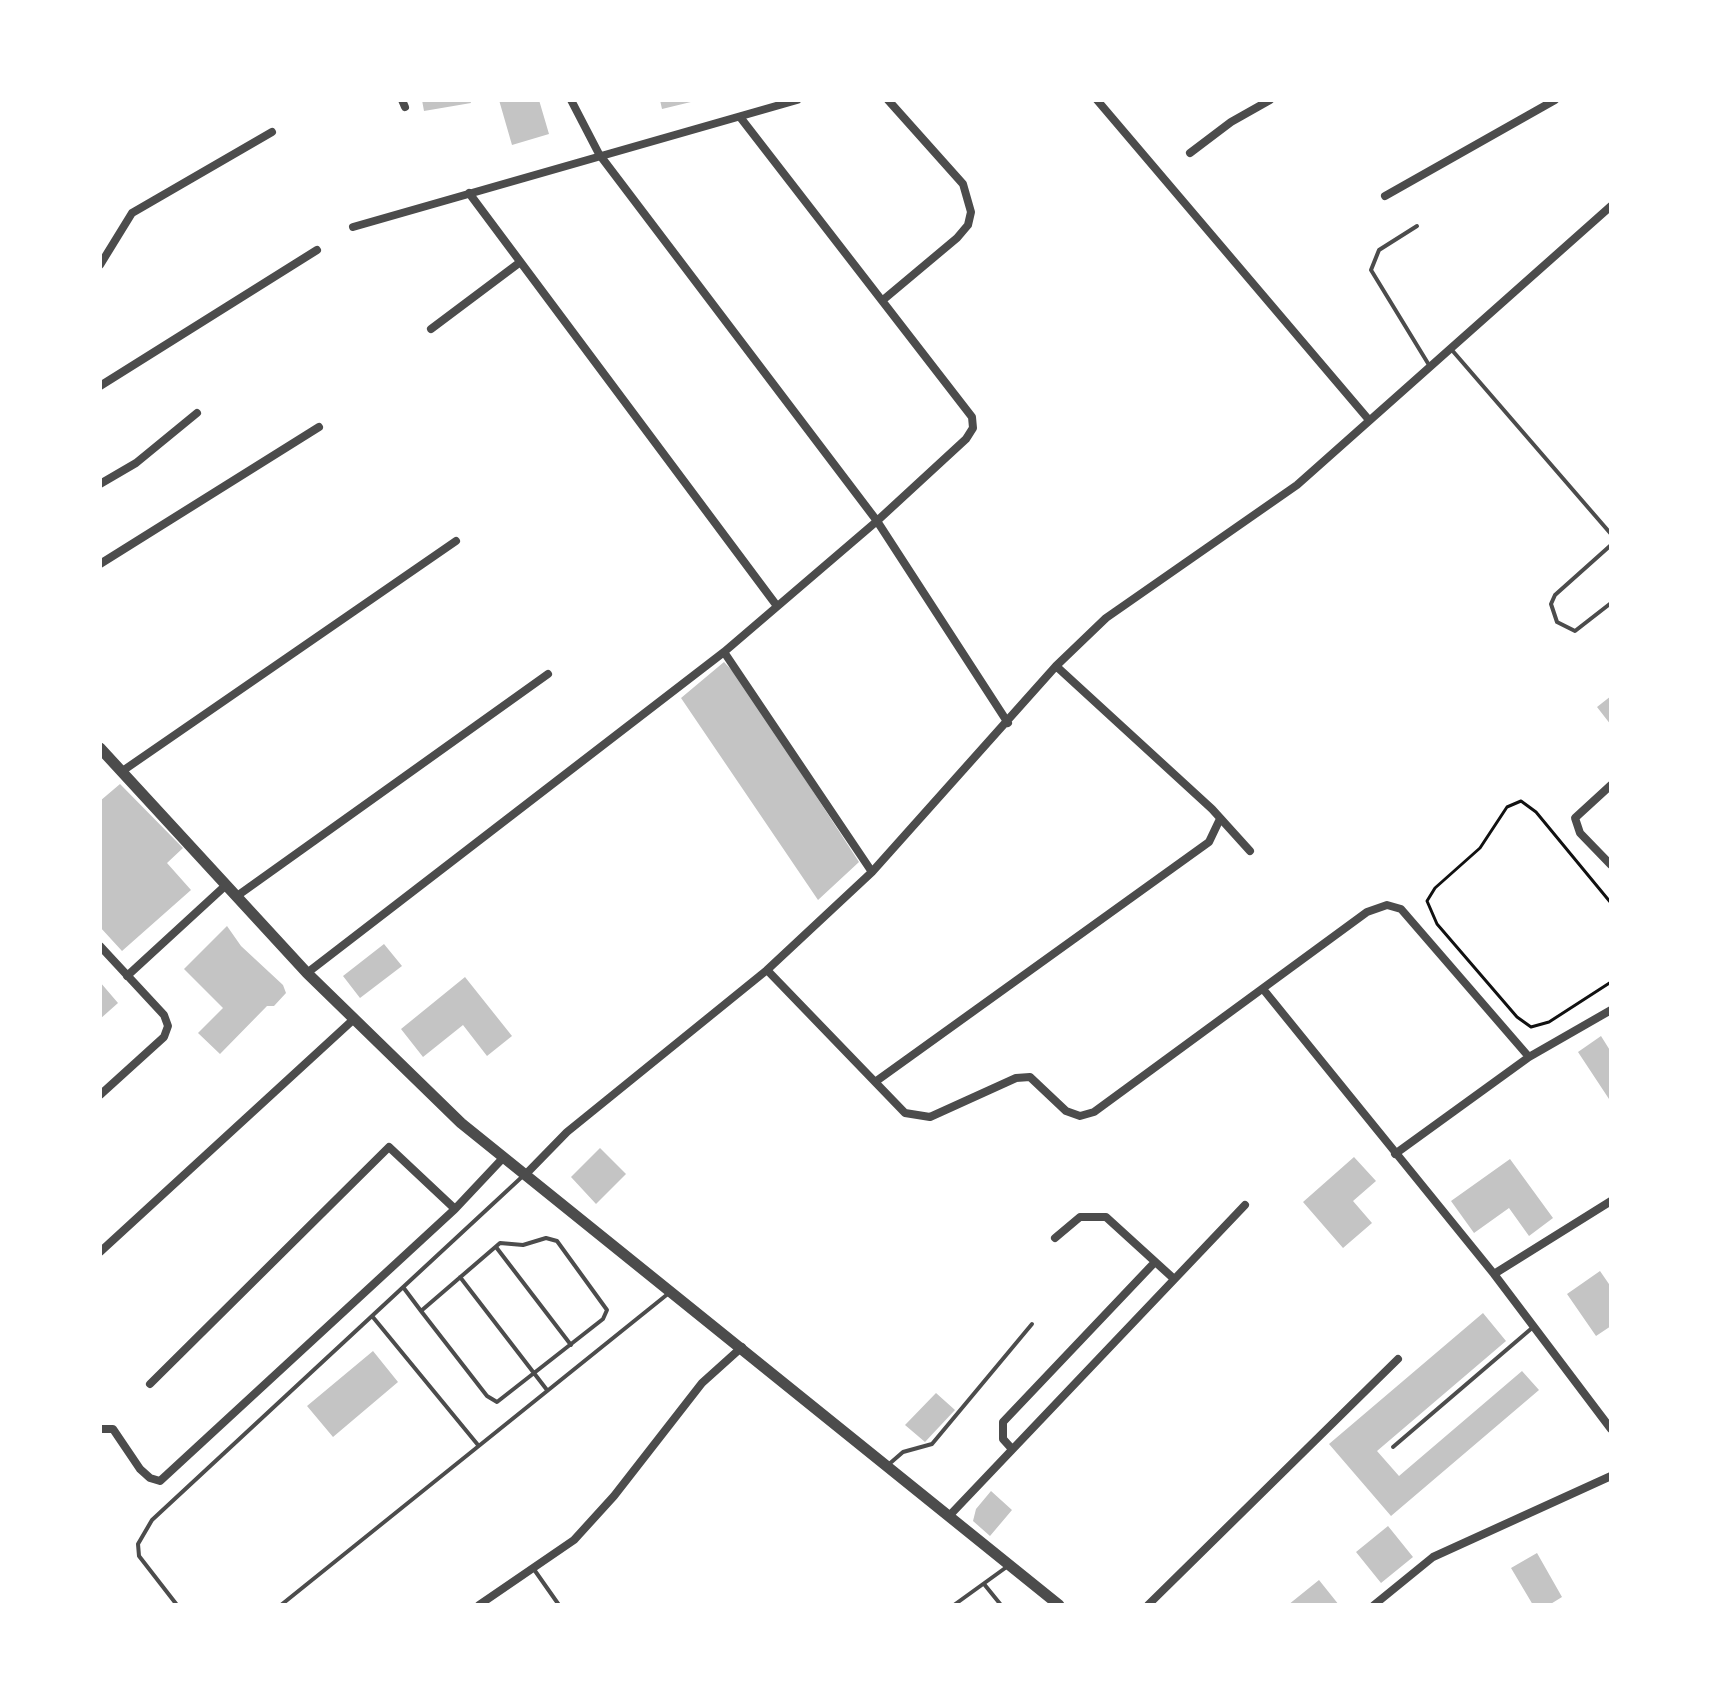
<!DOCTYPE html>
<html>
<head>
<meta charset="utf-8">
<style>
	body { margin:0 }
	#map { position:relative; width:1711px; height:1705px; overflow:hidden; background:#fff; font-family:Poppins,sans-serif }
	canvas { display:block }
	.frame { position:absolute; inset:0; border:102px solid #fff; pointer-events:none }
</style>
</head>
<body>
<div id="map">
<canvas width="1711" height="1705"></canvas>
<div class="frame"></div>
</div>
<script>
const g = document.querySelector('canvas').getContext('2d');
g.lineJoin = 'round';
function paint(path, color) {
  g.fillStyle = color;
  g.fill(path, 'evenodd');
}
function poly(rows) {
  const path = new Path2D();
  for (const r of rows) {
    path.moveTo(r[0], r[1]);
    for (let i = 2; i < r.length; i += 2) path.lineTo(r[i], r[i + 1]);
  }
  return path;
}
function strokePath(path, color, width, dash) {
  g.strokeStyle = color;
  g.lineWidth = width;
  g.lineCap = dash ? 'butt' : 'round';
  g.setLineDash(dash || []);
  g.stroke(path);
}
const building = poly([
	[422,100,470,100,471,103,424,111],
	[499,100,539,100,549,134,512,145],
	[660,100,695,100,695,101,662,109],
	[724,662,740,679,859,862,818,900,681,698],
	[1611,696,1611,725,1597,707],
	[120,784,183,848,167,863,191,890,122,951,100,927,100,801],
	[227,926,241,946,283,985,286,993,274,1006,267,1006,220,1054,198,1033,223,1008,184,969],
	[384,944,402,966,360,998,343,976],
	[465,977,512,1036,487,1056,463,1025,423,1057,401,1029],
	[100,982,118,1003,100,1019],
	[1601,1036,1611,1052,1609,1099,1578,1052],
	[600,1148,626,1174,596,1204,571,1177],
	[1354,1157,1376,1181,1353,1201,1372,1223,1343,1248,1303,1202],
	[1510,1159,1553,1218,1529,1236,1509,1208,1474,1233,1451,1201],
	[1600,1271,1611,1287,1611,1326,1596,1336,1567,1294],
	[1483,1313,1506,1341,1377,1451,1399,1476,1522,1371,1539,1390,1391,1516,1329,1444],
	[373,1351,398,1382,333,1437,307,1406],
	[936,1393,955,1410,925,1442,905,1425],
	[991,1491,1012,1510,990,1536,973,1521,976,1509],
	[1388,1526,1413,1557,1381,1583,1356,1552],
	[1537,1553,1562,1597,1549,1605,1533,1605,1511,1568],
	[1319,1580,1339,1605,1288,1605]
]);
const path = poly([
	[1611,903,1536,812,1521,801,1507,807,1480,848,1435,888,1427,901,1437,924,1517,1017,1531,1027,1549,1022,1611,982]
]);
const service = poly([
	[1417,226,1379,250,1371,270,1429,365],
	[1451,349,1611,534],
	[1611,545,1555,595,1551,604,1557,622,1575,631,1611,603],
	[496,1247,571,1345],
	[460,1277,547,1390],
	[403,1287,421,1311,487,1396,497,1402,603,1319,607,1310,557,1241,546,1238,523,1245,500,1243,421,1311],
	[372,1316,478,1445],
	[1393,1447,1532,1328],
	[888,1465,903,1452,932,1444,1032,1324],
	[533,1568,559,1605],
	[984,1584,1001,1605],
	[177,1605,139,1556,138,1544,152,1520,524,1175],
	[281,1605,669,1293],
	[954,1605,1008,1566]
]);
const minor = poly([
	[402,100,405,107],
	[571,100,599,154,877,521,1008,723],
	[1097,100,1369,420],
	[1190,153,1231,122,1270,100],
	[469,193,777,606],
	[1385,196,1555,100],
	[353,227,797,100],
	[100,265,132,213,272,132],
	[883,300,957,238,968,225,971,212,963,184,888,100],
	[431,329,519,263],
	[100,386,317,250],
	[100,484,136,463,197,413],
	[100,564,319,427],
	[724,652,872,872],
	[1056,666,1212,809,1250,851],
	[121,772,456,541],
	[1611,785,1575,818,1580,833,1611,865],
	[237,896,548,674],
	[100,946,164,1015,168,1026,164,1037,100,1095],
	[767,970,905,1113,930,1117,1016,1078,1030,1077,1066,1111,1080,1116,1094,1112,1367,912,1387,905,1401,909,1529,1057],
	[307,973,724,652,877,521,966,439,973,428,972,417,740,117],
	[127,976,225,886],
	[1263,989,1494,1274,1611,1429],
	[875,1082,1209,842,1219,821],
	[1395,1154,1529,1057,1611,1010],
	[526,1174,567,1132,767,970,872,872,1056,666,1106,618,1297,485,1611,206],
	[1055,1238,1080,1217,1106,1217,1173,1278],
	[100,1252,354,1019],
	[1494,1274,1611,1201],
	[150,1384,389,1147,455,1209],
	[100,1429,113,1429,140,1469,150,1478,160,1481,455,1209,503,1158],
	[1012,1449,1003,1439,1003,1422,1155,1262],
	[950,1515,1245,1205],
	[479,1605,574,1540,614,1496,702,1383,742,1347],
	[1148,1605,1398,1359],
	[1374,1605,1433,1557,1611,1476]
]);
const tertiary = poly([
	[100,748,307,973,461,1123,1059,1605]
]);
paint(building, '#c4c4c4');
strokePath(path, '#111', 3);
strokePath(service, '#4c4c4c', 4);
strokePath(minor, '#4c4c4c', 8);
strokePath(tertiary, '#4c4c4c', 11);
</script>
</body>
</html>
